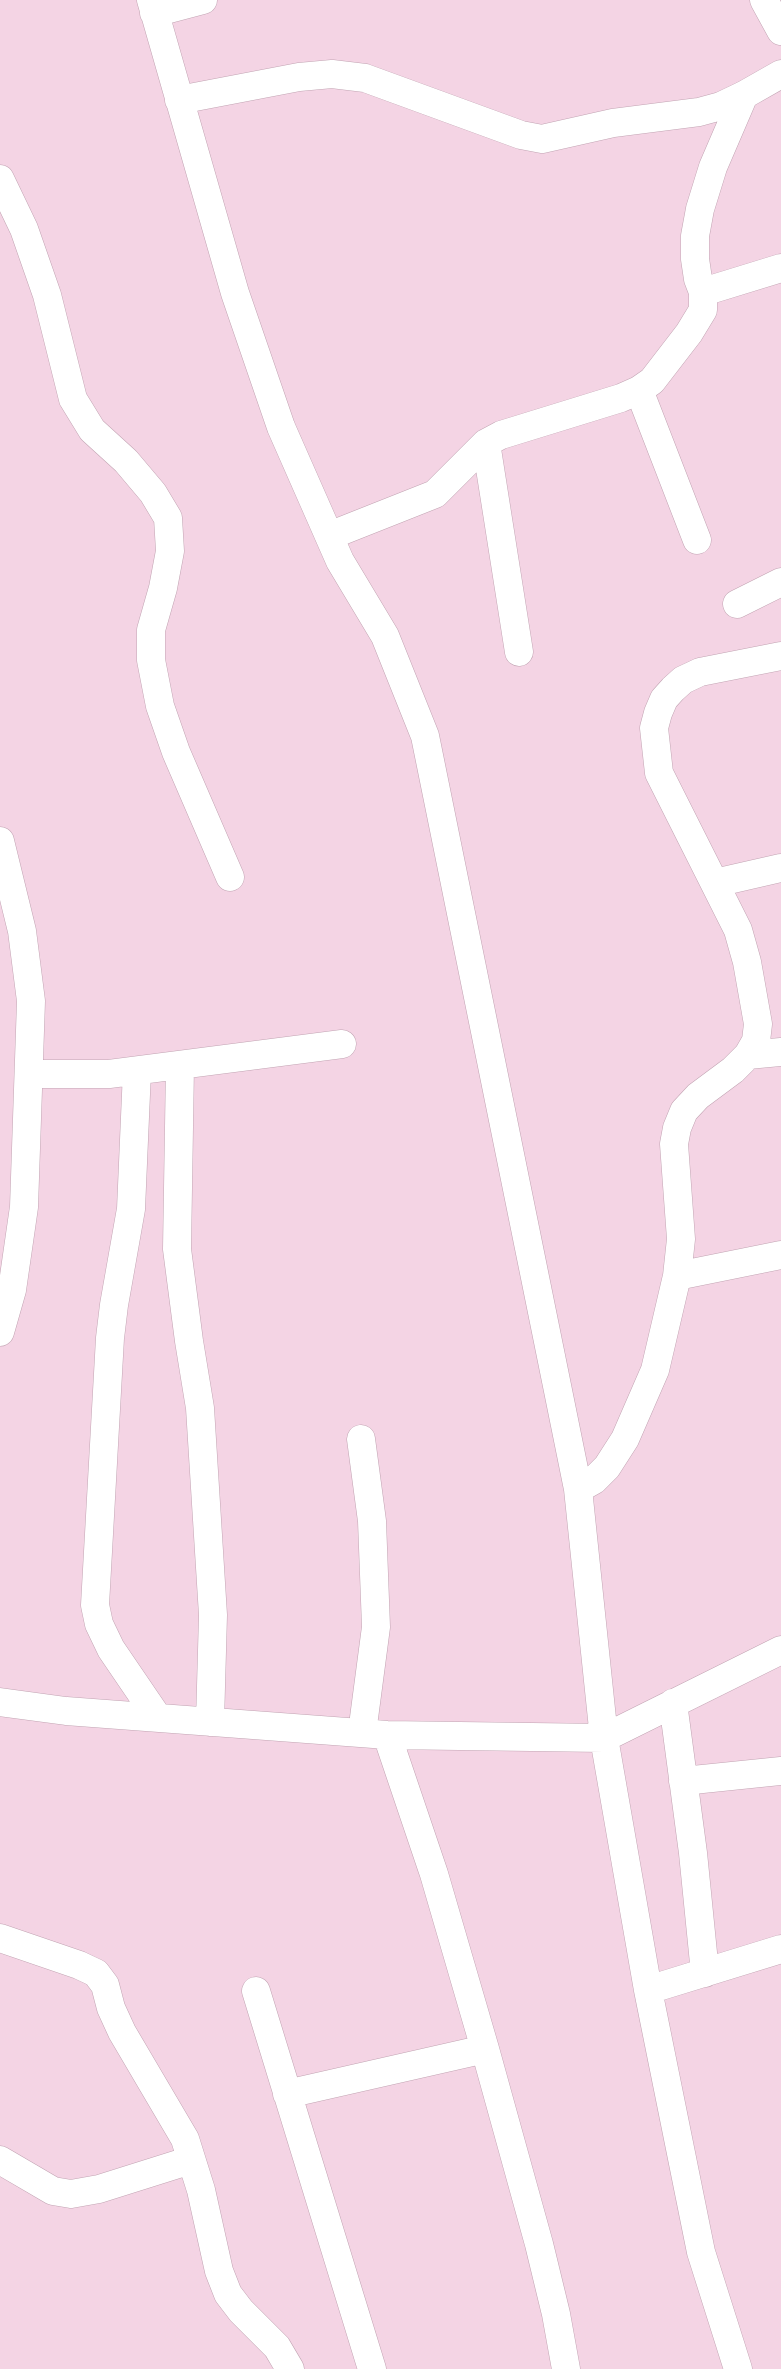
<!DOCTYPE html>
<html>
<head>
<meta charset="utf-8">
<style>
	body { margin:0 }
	canvas { display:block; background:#f4d4e4 }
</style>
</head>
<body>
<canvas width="781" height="2369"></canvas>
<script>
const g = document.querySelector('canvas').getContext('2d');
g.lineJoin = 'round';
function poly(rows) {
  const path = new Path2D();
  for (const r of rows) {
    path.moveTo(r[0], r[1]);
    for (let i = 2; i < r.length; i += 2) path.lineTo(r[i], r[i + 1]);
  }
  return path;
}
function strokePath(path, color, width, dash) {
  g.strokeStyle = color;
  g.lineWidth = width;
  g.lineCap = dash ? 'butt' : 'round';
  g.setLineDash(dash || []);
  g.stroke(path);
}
const minor = poly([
	[151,0,235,293,281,427,340,561,385,636,425,736,578,1489,604,1738,648,1990,701,2252,738,2369],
	[764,0,781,31],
	[154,13,203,0],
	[179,100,299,77,332,74,365,78,521,135,542,139,613,123,699,112,721,106,744,95,781,74],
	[0,179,24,229,47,295,73,399,92,430,126,461,153,493,168,518,170,551,163,588,151,630,151,660,160,706,176,752,230,877],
	[703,292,781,268],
	[639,390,697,540],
	[486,443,519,652],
	[329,536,435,494,486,443,501,435,621,398,639,390,652,381,689,333,703,310,703,292,698,279,695,259,695,236,700,209,713,167,744,95],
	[737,604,781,582],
	[0,841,22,931,31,1001,24,1207,12,1290,0,1332],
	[715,883,781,868],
	[748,1055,781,1052],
	[180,1066,177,1249,189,1341,200,1408,213,1615,210,1722],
	[137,1071,131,1209,114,1305,110,1338,95,1605,99,1624,111,1649,158,1718],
	[30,1074,109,1074,342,1044],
	[677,1276,781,1255],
	[361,1439,372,1521,376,1627,362,1733],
	[578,1489,594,1480,607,1467,625,1439,655,1370,677,1276,681,1239,674,1144,677,1128,684,1111,698,1096,733,1070,748,1055,756,1041,758,1024,747,962,738,930,659,773,654,728,658,713,664,699,673,689,683,680,700,672,781,656],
	[0,1702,66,1711,387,1735,604,1738,781,1650],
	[673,1703,693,1853,705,1973],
	[387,1735,434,1874,485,2049,539,2244,556,2314,566,2369],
	[683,1781,781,1771],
	[0,1938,79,1965,96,1973,105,1985,111,2008,122,2032,185,2139,201,2190,219,2271,228,2294,241,2311,277,2347,290,2369],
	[648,1990,781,1949],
	[256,1991,372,2369],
	[287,2094,485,2049],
	[0,2160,53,2191,71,2194,99,2189,191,2160]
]);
strokePath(minor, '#c2a4b3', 29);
strokePath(minor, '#fff', 28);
</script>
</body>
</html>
